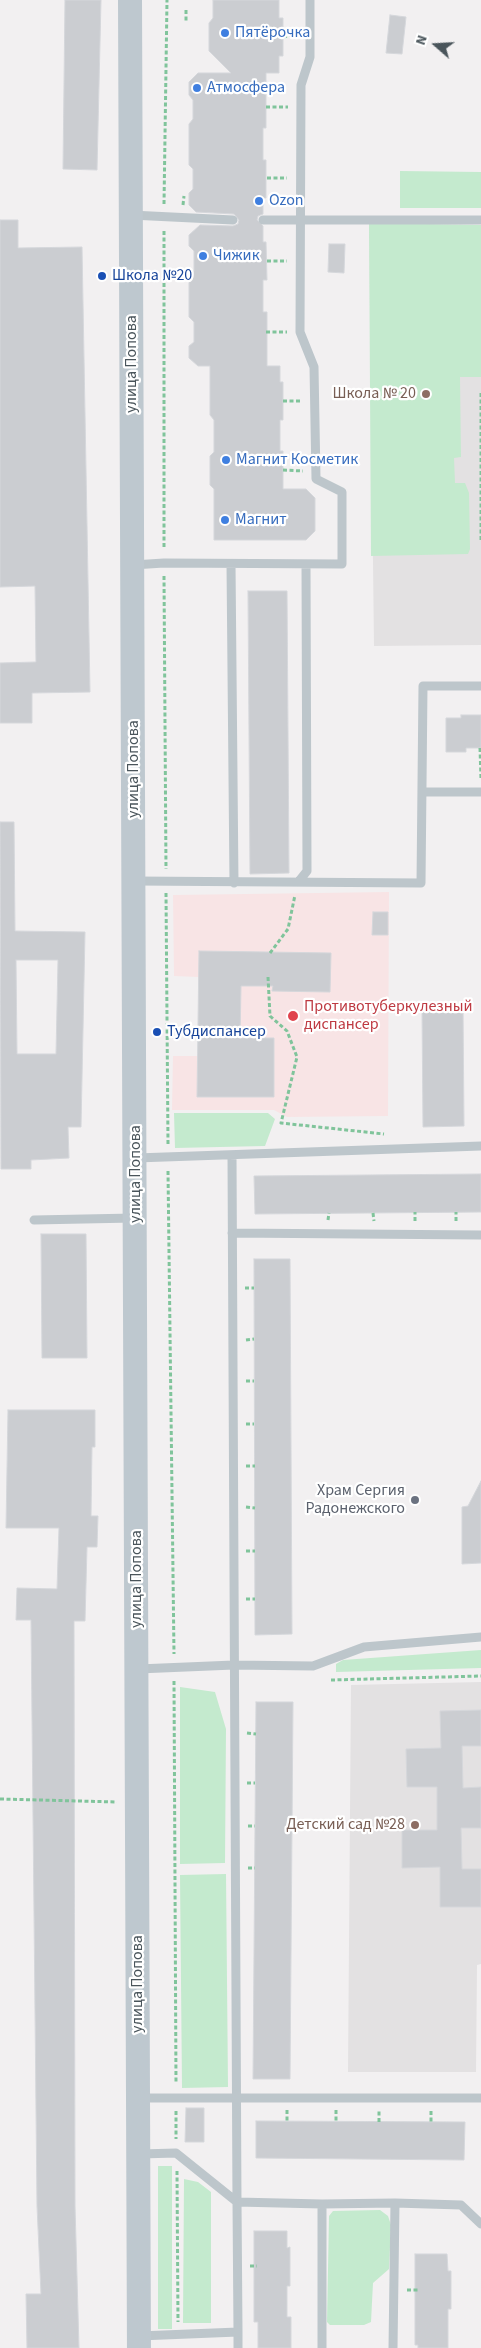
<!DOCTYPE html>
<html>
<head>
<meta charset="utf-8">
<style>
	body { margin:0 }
	#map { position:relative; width:481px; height:2348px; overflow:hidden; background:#f2f0f1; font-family:"Source Sans 3",sans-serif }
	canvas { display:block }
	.north { position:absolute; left:411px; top:20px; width:50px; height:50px; -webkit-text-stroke:4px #fff; paint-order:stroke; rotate:289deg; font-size:14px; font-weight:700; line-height:20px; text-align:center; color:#4a555b }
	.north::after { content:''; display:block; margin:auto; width:18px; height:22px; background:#4a555b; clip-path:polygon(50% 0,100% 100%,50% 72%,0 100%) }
</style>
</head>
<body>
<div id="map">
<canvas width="481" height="2348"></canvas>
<div class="north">N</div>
</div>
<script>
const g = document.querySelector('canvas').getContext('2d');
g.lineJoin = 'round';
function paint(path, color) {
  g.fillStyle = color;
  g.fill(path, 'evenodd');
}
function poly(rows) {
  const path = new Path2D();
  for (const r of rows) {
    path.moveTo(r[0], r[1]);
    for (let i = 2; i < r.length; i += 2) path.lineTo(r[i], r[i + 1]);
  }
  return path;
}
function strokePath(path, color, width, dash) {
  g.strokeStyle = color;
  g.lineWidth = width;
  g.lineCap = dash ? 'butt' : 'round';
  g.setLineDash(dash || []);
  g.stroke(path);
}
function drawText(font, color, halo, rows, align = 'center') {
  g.font = font + ' "Source Sans 3",sans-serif';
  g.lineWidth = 4.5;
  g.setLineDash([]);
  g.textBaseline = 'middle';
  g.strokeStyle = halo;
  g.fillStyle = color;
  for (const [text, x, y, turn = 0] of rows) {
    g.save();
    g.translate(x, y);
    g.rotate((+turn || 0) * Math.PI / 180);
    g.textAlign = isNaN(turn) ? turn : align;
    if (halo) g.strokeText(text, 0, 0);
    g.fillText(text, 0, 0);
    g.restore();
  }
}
const education = poly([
	[369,223,481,225,481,645,374,646],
	[481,1682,481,1964,477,1965,476,2072,348,2072,351,1685]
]);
const medical = poly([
	[389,892,388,1116,287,1117,274,1110,172,1110,173,1056,198,1056,198,977,174,976,173,895]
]);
const green = poly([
	[400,171,481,172,481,208,400,208],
	[369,223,481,225,481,377,460,377,461,457,454,458,455,483,465,483,469,493,470,549,468,554,371,556],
	[174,1113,268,1113,275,1119,265,1146,175,1148],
	[481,1650,481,1668,336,1672,336,1664,343,1660],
	[180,1687,215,1692,226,1729,225,1863,180,1864],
	[226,1874,228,2087,182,2088,180,1875],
	[158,2166,172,2166,172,2329,158,2329],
	[184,2179,198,2182,211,2192,211,2323,183,2323],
	[380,2210,388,2216,391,2225,389,2269,373,2283,371,2322,364,2325,330,2325,327,2322,329,2216,333,2211]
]);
const building = poly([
	[65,0,101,0,97,170,63,169,65,0],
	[213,0,279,0,279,18,283,18,283,56,279,56,279,73,266,73,266,128,263,128,263,160,266,160,266,198,263,198,263,214,258,216,257,220,263,226,263,242,266,242,267,280,263,280,263,312,267,312,267,366,280,366,280,382,283,382,283,420,280,420,280,451,283,451,283,489,306,489,315,498,315,531,306,540,214,540,214,489,210,485,210,456,214,452,214,420,210,415,210,366,198,366,189,358,189,346,194,342,194,322,189,317,189,275,194,271,194,251,189,246,189,235,200,225,233,226,238,224,239,220,234,214,196,212,189,205,189,193,193,189,193,169,189,165,189,124,193,119,193,100,189,95,189,82,198,73,231,73,209,51,209,23,213,18,213,0],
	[390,15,406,17,402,54,386,53,390,15],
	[0,220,18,220,18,248,82,247,90,692,32,693,32,723,0,723,0,663,36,662,35,586,0,587,0,220],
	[329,244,345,244,344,273,328,272,329,244],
	[248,591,287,591,289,873,250,874,248,591],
	[461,715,481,715,481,748,466,748,466,752,446,752,446,718,461,718,461,715],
	[0,822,14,822,15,931,85,932,81,1127,68,1127,69,1158,31,1160,31,1169,1,1169,0,822],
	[16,960,58,960,56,1054,17,1054,16,960],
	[373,912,388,912,388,935,372,935,373,912],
	[199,951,331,953,330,992,272,991,273,986,241,986,240,1038,274,1038,274,1097,197,1097,199,951],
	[463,1007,464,1126,423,1127,422,1008,463,1007],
	[481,1174,481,1212,255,1214,254,1176,481,1174],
	[41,1234,86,1234,87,1358,42,1358,41,1234],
	[254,1259,290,1259,292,1634,255,1635,254,1259],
	[8,1410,95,1410,95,1447,92,1447,91,1516,98,1516,97,1547,87,1547,85,1621,74,1621,75,2206,79,2348,27,2348,26,2294,41,2294,37,2206,31,1620,16,1620,17,1588,57,1589,59,1528,6,1528,8,1410],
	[481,1481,481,1563,462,1564,462,1507,468,1506,481,1481],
	[256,1702,293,1702,290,2079,253,2079,256,1702],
	[481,1710,481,1746,462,1746,463,1788,481,1787,481,1828,461,1828,462,1869,481,1869,481,1907,440,1907,440,1867,402,1868,402,1830,437,1830,437,1787,407,1787,406,1749,441,1748,440,1711,481,1710],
	[186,2108,204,2108,204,2142,185,2142,186,2108],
	[256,2121,465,2122,464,2160,256,2158,256,2121],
	[254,2231,287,2231,287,2248,290,2247,290,2286,287,2286,287,2317,291,2317,291,2348,258,2348,258,2322,254,2322,254,2231],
	[415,2254,447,2254,448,2271,451,2271,451,2309,448,2309,448,2348,418,2348,418,2345,415,2345,415,2254]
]);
const path = poly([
	[186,10,186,21],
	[283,37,297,34],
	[266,107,288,107],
	[267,178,287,178],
	[164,204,167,0],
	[183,205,184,196],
	[164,231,164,549],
	[267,261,287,261],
	[266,332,287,332],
	[481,393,481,542],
	[283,401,302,401],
	[283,470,303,471],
	[164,576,166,869],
	[480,748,481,779],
	[166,893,168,1144],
	[270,953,288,929,295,895],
	[268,977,270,1016,287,1031,297,1057,281,1123,384,1134],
	[168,1171,174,1654],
	[373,1213,374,1221],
	[328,1220,329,1213],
	[415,1221,415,1212],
	[456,1221,456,1212],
	[245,1288,254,1288],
	[246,1340,254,1339],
	[246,1381,254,1381],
	[246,1424,254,1424],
	[246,1466,255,1466],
	[246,1507,255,1508],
	[246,1551,255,1551],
	[246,1599,255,1599],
	[331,1680,481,1676],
	[174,1681,176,2084],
	[247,1733,256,1734],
	[247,1783,255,1783],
	[0,1799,117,1802],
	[248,1826,255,1826],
	[248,1868,255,1868],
	[287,2110,287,2121],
	[336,2110,336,2121],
	[176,2111,176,2139],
	[431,2111,431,2122],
	[379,2122,379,2111],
	[177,2171,178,2322],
	[250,2266,257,2266],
	[407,2290,418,2290]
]);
const lane = poly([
	[131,215,233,220],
	[263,220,481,220],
	[231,564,234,883],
	[133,565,164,563,342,564,342,492,316,479,314,367,300,332,301,85,310,57,310,0],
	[422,792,481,792],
	[135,881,421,883,423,686,481,686],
	[299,881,307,871,306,564],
	[232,1155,237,2202,322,2204],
	[136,1158,481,1146],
	[34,1220,134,1218],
	[232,1233,481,1235],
	[138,1669,234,1665,313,1666,364,1647,481,1637],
	[139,2098,481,2098],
	[140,2154,176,2153,237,2202,238,2332],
	[139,2336,238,2332,238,2348],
	[322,2348,322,2204,395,2203],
	[393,2348,395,2203,461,2205,481,2224]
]);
const secondary = poly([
	[130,0,139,2348]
]);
const markers = [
	[225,33,5,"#3f7fe0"],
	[197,88,5,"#3f7fe0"],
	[259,201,5,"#3f7fe0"],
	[203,256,5,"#3f7fe0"],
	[102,276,5,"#1a4fb4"],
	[426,394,5,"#8d6e63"],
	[226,460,5,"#3f7fe0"],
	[225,520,5,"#3f7fe0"],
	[293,1016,6,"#e0444e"],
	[157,1032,5,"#1a4fb4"],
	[415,1500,5,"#6b7280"],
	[415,1825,5,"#8d6e63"]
];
const shopNames = [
	["Пятёрочка",235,33],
	["Атмосфера",207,88],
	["Ozon",269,201],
	["Чижик",213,256],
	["Магнит Косметик",236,460],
	["Магнит",235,520]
];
const transitNames = [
	["Школа №20",112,276],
	["Тубдиспансер",167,1032]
];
const streetNames = [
	["улица Попова",132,364,-90],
	["улица Попова",134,769,-90],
	["улица Попова",136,1174,-90],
	["улица Попова",137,1579,-90],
	["улица Попова",138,1984,-90]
];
const educationNames = [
	["Школа № 20",416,394],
	["Детский сад №28",405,1825]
];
const healthNames = [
	["Противотуберкулезный",304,1007],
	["диспансер",304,1025]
];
const worshipNames = [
	["Храм Сергия",405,1491],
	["Радонежского",405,1509]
];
paint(education, '#e3e1e2');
paint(medical, '#f8e4e5');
paint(green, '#c4eace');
paint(building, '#cbcdd1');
strokePath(building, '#d5d7db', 1);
strokePath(path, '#80c49b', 3, [4, 2.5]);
strokePath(lane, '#bdc6cb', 9);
strokePath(secondary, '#bec8cf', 24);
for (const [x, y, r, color] of markers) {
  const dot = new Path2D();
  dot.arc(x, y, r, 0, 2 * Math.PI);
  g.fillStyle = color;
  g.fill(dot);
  strokePath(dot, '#fff', 2);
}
drawText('16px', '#366cbe', '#fff', shopNames, 'left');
drawText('16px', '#164399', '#fff', transitNames, 'left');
drawText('16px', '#4a555b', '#fff', streetNames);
drawText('16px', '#785e54', '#fff', educationNames, 'right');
drawText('16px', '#be3a42', '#fff', healthNames, 'left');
drawText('16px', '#5b616d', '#fff', worshipNames, 'right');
</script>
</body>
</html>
